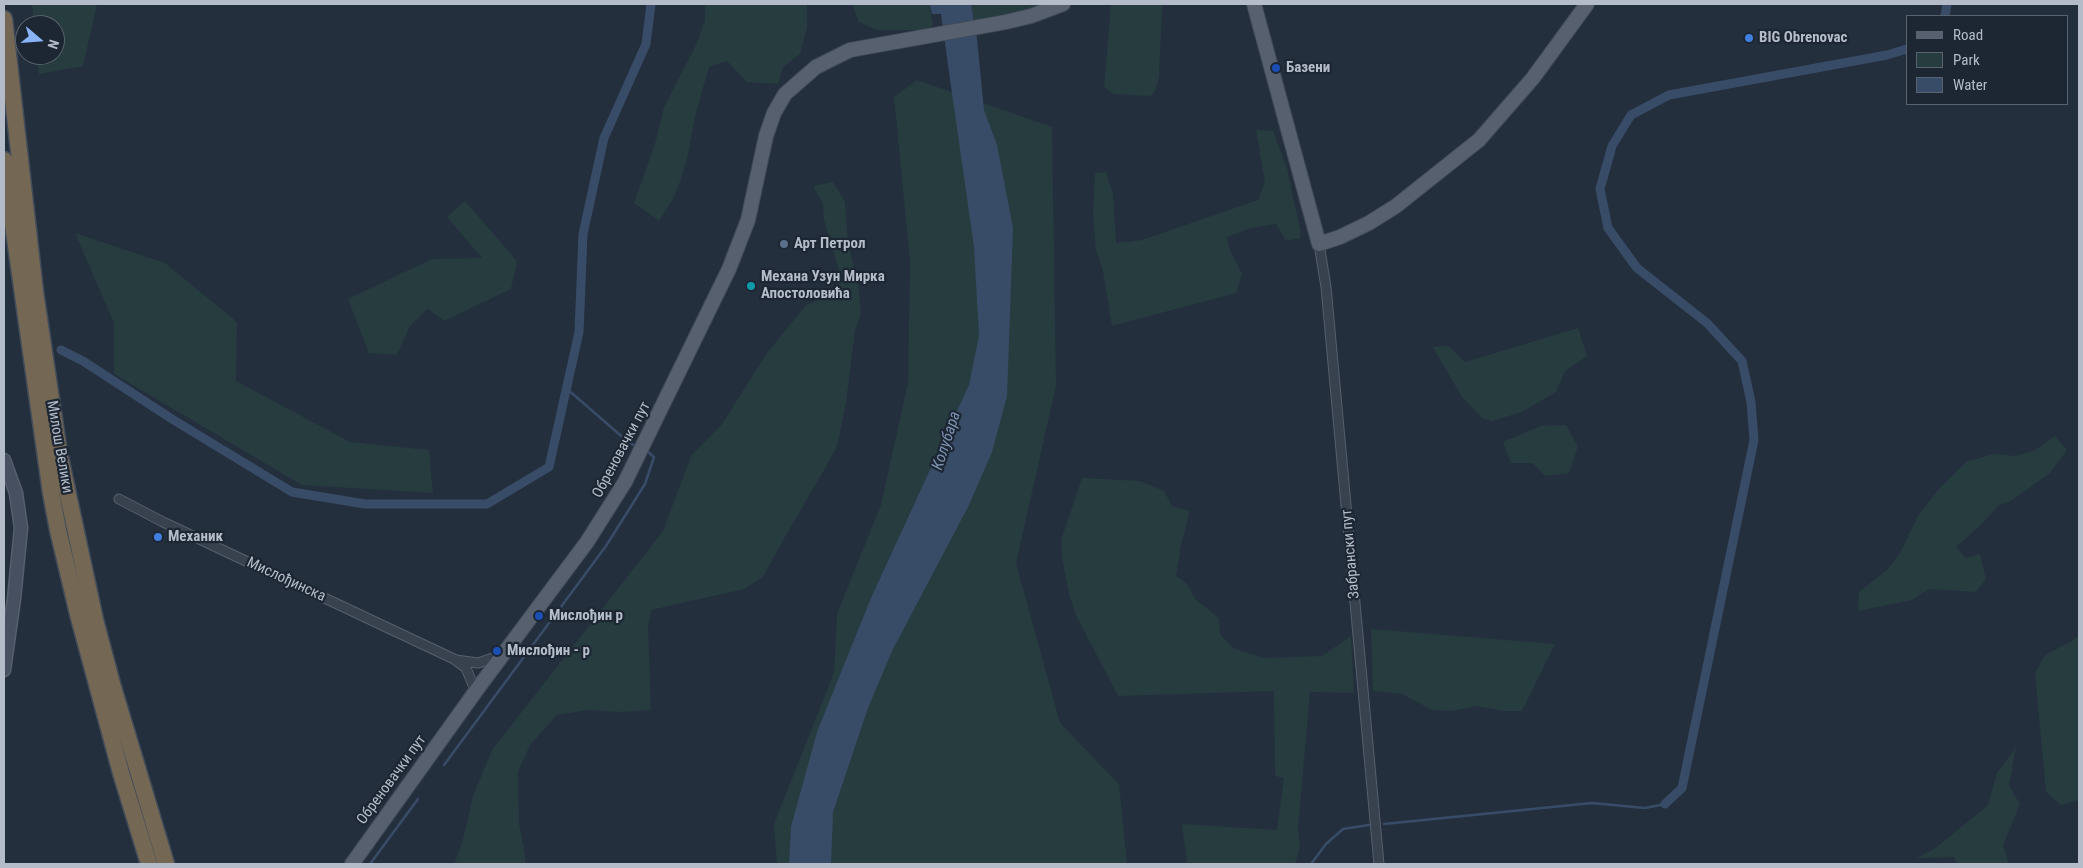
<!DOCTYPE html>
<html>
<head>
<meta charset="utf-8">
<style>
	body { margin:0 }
	#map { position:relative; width:2083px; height:868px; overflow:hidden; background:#242f3e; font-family:"Roboto Condensed",sans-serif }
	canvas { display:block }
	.frame { position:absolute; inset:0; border:5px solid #b4bcc9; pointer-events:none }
	.legend { position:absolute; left:1906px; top:15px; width:162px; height:90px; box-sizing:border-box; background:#1d2633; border:1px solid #59626f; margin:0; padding:6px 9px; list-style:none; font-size:15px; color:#b4bcc9 }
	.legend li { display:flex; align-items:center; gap:10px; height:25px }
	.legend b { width:25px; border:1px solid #59626f }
	.north { position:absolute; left:15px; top:15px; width:50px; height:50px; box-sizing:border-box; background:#1d2633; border:1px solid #59626f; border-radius:50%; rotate:108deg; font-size:14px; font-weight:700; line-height:20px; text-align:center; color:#b4bcc9 }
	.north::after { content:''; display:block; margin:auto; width:18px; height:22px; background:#8ab4f8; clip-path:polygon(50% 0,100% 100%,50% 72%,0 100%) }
</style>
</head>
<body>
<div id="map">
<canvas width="2083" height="868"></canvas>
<div class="frame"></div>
<ul class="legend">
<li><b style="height:6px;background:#56606e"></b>Road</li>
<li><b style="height:14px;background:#263c3f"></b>Park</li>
<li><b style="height:14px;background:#394c67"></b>Water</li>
</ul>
<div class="north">N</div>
</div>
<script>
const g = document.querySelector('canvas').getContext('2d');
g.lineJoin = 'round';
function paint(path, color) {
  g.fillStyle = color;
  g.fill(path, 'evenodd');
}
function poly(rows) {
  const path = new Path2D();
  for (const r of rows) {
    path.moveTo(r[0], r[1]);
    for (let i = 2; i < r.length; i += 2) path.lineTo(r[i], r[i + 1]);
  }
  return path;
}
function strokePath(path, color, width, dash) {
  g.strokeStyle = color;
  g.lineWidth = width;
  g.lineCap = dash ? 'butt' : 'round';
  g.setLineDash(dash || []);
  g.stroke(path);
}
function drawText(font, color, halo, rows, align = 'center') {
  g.font = font + ' "Roboto Condensed",sans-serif';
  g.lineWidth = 4.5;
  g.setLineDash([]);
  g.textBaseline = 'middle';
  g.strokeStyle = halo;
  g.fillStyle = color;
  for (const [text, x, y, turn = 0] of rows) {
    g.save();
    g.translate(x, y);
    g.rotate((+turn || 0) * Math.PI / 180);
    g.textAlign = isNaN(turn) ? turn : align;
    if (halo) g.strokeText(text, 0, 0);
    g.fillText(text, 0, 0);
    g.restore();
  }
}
const green = poly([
	[32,4,97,4,83,66,39,74,37,55,55,55,55,25,34,25],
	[705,4,807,4,807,28,800,54,783,67,778,84,747,82,727,61,709,67,695,116,688,155,681,179,673,199,659,221,634,203,655,144,664,107,695,47,705,21],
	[852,4,930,4,933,25,929,29,923,30,877,30,859,22],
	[971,4,1040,4,1022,11,974,20],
	[1111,4,1165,4,1162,7,1159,77,1155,91,1151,96,1114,94,1104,87],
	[917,80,1052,127,1056,386,1016,563,1060,723,1119,784,1127,864,777,864,774,824,834,673,837,614,881,505,908,383,910,261,894,97],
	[1256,130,1273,131,1287,168,1300,229,1300,238,1286,241,1276,224,1251,228,1227,237,1230,250,1242,274,1236,293,1112,326,1103,271,1096,250,1093,216,1095,173,1106,172,1113,194,1116,243,1142,240,1258,200,1265,182],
	[833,182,845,202,848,244,858,282,861,313,855,330,846,403,837,446,827,465,786,535,763,577,744,589,651,610,648,627,651,710,620,712,588,710,557,715,530,745,518,772,519,824,525,854,525,864,454,864,462,843,473,796,492,750,663,531,691,456,722,424,767,353,806,305,836,294,840,274,824,220,823,203,813,186],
	[465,201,517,261,511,289,444,321,428,309,410,326,397,355,369,353,348,299,432,259,482,258,447,217],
	[75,233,165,263,237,322,236,381,350,442,429,450,433,493,302,485,114,374,114,323],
	[1578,328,1587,356,1565,371,1556,392,1522,412,1492,421,1482,418,1462,397,1433,347,1448,346,1465,362],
	[1566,425,1578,447,1569,473,1545,476,1533,463,1511,463,1503,442,1541,426],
	[2055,436,2067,450,2049,474,2012,500,1998,506,1980,526,1956,547,1966,558,1980,554,1986,579,1976,592,1929,589,1912,600,1858,611,1859,592,1887,570,1901,551,1918,516,1937,491,1966,462,1993,454,2016,456,2035,450],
	[1082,478,1140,481,1164,491,1172,506,1190,511,1181,546,1176,576,1187,584,1195,599,1219,618,1220,634,1233,648,1263,658,1322,656,1351,636,1354,693,1310,692,1298,828,1300,847,1295,864,1187,864,1182,824,1277,830,1284,778,1275,776,1274,691,1118,696,1076,615,1069,594,1062,557,1061,540],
	[1371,629,1555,644,1522,711,1503,711,1477,706,1452,711,1432,710,1402,694,1373,691],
	[2079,635,2079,800,2061,805,2046,792,2035,673,2045,655,2072,641],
	[2016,747,2009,786,2020,804,2003,845,2009,864,1957,864,1954,857,1917,858,1937,847,1988,805,1997,773]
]);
const water = poly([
	[930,4,971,4,977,39,984,110,997,145,1013,228,1007,396,992,452,969,505,892,651,868,708,833,812,831,864,789,864,791,827,817,732,871,598,969,385,979,336,974,247,948,65,941,14,932,14]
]);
const stream = poly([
	[566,388,627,441,637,447],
	[444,765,606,546,645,484,654,457,647,451],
	[1384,824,1592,803,1645,808,1665,804],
	[370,864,418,799],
	[1311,864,1326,844,1343,829,1369,825]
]);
const canal = poly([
	[1945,16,1947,4],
	[61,350,83,361,172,419,292,492,365,504,487,504,549,467,579,332,583,234,604,138,646,44,651,4],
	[1665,804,1682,788,1754,440,1751,402,1742,361,1707,323,1637,268,1608,228,1600,189,1612,146,1631,115,1669,95,1887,55,1907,49]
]);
const street = poly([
	[1319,244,1326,287,1379,864],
	[119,499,163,522,454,659,466,668,473,685,478,688],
	[456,660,478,663,502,655]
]);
const secondary = poly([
	[4,460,16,493,21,528,14,599,4,670]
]);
const primary = poly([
	[1254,4,1319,244,1340,237,1369,223,1396,206,1479,140,1533,78,1587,4],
	[352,864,478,688,587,542,625,482,729,269,748,220,766,136,774,113,785,94,816,67,850,50,1006,22,1031,16,1063,4]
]);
const highway = poly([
	[4,19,35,292,59,453,95,620,112,684,166,864],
	[4,160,51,493,58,530,78,614,121,773,149,864]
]);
const markers = [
	[1749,38,5,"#3f7fe0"],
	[1276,68,5,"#1a4fb4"],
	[784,244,5,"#5c6f8a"],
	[751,286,5,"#0f9aa8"],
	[158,537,5,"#3f7fe0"],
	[539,616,5,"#1a4fb4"],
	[497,651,5,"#1a4fb4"]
];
const poiNames = [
	["BIG Obrenovac",1759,38],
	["Базени",1286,68],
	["Арт Петрол",794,244],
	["Механа Узун Мирка",761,277],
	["Апостоловића",761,294],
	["Механик",168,537],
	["Мислођин р",549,616],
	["Мислођин - р",507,651]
];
const streetNames = [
	["Милош Велики",59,447,80],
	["Обреновачки пут",622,450,-62],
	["Забрански пут",1351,554,-95],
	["Мислођинска",286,580,25],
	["Обреновачки пут",392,780,-54]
];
const waterNames = [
	["Колубара",947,441,-72]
];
paint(green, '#263c3f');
paint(water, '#394c67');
strokePath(stream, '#394c67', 2.5);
strokePath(canal, '#394c67', 9);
strokePath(street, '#565f6c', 11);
strokePath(secondary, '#565f6c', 15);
strokePath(primary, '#414a57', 16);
strokePath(highway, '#434c59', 19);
strokePath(street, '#38414e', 9);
strokePath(secondary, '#465061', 12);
strokePath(primary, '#56606e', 14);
strokePath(highway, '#746855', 16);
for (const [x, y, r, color] of markers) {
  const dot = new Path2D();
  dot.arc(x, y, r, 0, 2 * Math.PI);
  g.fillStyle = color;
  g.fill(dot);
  strokePath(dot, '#1d2633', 2);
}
drawText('bold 15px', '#b4bcc9', '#1d2633', poiNames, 'left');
drawText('15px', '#b4bcc9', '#1d2633', streetNames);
drawText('italic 16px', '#7c92b1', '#1d2633', waterNames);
</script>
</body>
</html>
